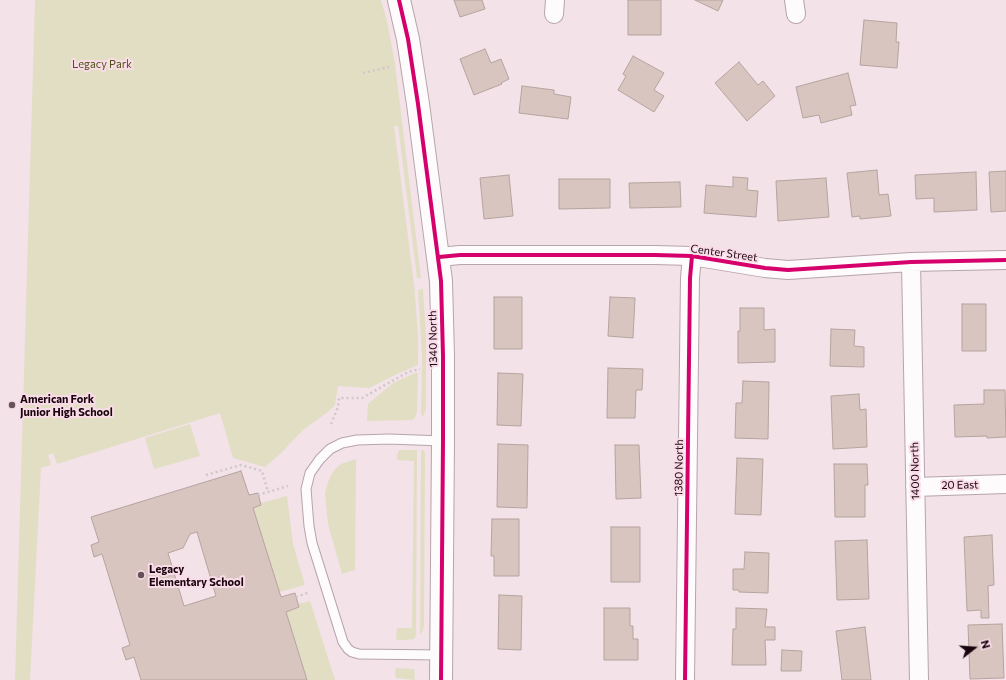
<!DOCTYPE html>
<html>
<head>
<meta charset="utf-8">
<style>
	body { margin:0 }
	#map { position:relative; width:1006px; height:680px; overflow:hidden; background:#f3e2e8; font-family:Commissioner,sans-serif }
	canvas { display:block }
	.north { position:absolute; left:954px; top:628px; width:40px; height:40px; -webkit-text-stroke:3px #f9dce7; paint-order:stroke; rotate:73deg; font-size:11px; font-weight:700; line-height:16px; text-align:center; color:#19040e }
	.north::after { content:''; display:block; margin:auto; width:14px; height:18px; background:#19040e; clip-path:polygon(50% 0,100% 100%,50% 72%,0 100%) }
</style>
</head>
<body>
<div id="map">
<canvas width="1006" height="680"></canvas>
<div class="north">N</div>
</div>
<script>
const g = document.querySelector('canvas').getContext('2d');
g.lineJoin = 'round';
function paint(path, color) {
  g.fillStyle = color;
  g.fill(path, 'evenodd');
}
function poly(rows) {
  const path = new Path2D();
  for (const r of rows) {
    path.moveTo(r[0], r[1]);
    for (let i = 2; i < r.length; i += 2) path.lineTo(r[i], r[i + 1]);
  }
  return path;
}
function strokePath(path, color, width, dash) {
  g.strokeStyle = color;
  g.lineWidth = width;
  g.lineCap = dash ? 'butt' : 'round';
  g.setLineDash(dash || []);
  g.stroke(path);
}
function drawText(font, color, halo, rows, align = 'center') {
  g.font = font + ' Commissioner,sans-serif';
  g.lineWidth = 4;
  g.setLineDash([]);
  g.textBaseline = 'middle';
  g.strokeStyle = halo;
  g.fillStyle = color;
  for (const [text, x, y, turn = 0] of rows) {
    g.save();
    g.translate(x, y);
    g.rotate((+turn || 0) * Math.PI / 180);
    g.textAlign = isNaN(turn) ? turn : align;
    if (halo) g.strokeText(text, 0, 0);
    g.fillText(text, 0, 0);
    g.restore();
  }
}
const green = poly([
	[35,0,381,0,387,21,395,64,421,278,417,278,398,126,394,126,414,284,418,334,418,365,399,373,369,388,338,386,335,405,328,412,304,429,279,455,265,467,233,458,220,413,57,464,53,453,48,455,51,465,41,468,30,680,15,680],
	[423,289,426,336,426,409,423,417,421,414,422,356,418,290],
	[415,373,418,373,417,411,415,418,412,420,367,421,368,404,393,383],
	[190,424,200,456,154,469,145,438],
	[399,450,417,450,417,455,416,635,414,639,407,640,397,640,396,638,397,628,412,628,414,461,399,460,397,459,397,455],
	[422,450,424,450,425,454,424,625,422,632,420,635,421,452],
	[356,459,355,570,342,574,328,524,325,494,327,485,330,477,335,469,341,464],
	[287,496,293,544,305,585,279,592,253,508,261,505,261,503],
	[310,601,335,680,307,680,286,612,299,607,298,604],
	[396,668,414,669,415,680,396,678,395,674]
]);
const building = poly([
	[454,0,482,0,485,9,460,17,454,0],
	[628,0,661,0,661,35,628,35,628,0],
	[695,0,723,0,718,11,695,0],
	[864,20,897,23,896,42,899,42,897,68,860,65,864,20],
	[485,49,491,63,501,59,509,79,501,83,502,84,474,95,460,59,485,49],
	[633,56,664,73,654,90,664,96,654,112,618,90,626,76,623,74,633,56],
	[739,62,758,85,763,81,775,96,747,121,715,83,739,62],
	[848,73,856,105,850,106,852,115,821,123,819,115,803,118,796,87,848,73],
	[522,86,554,90,554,94,571,97,568,119,519,113,522,86],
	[877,170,879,195,888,194,891,216,860,219,860,216,852,217,847,173,877,170],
	[1006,171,1006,211,991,212,989,172,1006,171],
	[976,172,977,210,934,212,934,198,916,199,915,175,976,172],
	[509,175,513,216,484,219,480,178,509,175],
	[733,177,748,178,747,190,758,191,756,217,704,213,706,185,733,187,733,177],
	[826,178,829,217,778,221,776,181,826,178],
	[559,179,610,179,610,208,559,209,559,179],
	[680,182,681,207,630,208,629,183,680,182],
	[494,297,522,297,522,349,494,349,494,297],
	[610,297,635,298,633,338,608,336,610,297],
	[962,304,986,304,986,351,962,351,962,304],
	[740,308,764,308,764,330,775,329,775,362,738,363,738,331,740,331,740,308],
	[831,329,855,330,854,346,864,347,864,367,830,366,831,329],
	[608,368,643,369,642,390,636,390,635,418,607,418,608,368],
	[498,373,523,374,521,426,497,425,498,373],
	[743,381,769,382,768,439,735,438,736,403,742,403,743,381],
	[984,390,1005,390,1006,437,987,438,987,436,955,437,954,405,984,404,984,390],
	[859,394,860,410,866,409,867,447,833,449,831,396,859,394],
	[498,444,528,445,527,508,497,507,498,444],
	[615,445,639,445,641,498,616,499,615,445],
	[737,458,763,459,761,515,735,514,737,458],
	[834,464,867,464,868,485,865,485,865,517,835,517,834,464],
	[241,471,249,495,258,493,261,505,253,508,281,597,295,593,299,607,286,612,307,680,141,680,134,657,126,660,122,648,130,645,102,554,94,557,91,545,99,542,91,517,241,471],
	[197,532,216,596,184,606,168,553,183,548,190,534,197,532],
	[492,519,519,519,519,576,494,576,494,556,491,556,492,519],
	[611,527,640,527,640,582,611,582,611,527],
	[992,535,994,585,988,586,989,618,981,618,981,610,967,611,964,537,992,535],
	[867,540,869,599,837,600,835,541,867,540],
	[745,552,769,553,768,593,739,592,739,590,733,590,733,569,744,569,745,552],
	[499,595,522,596,521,650,498,649,499,595],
	[604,608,630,608,630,626,633,626,633,639,638,639,638,660,604,660,604,608],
	[736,608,767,609,765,627,775,627,775,640,765,640,766,665,732,665,733,629,736,629,736,608],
	[1002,624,1004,678,970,679,968,625,1002,624],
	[865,627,871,680,842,680,836,631,865,627],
	[782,650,802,651,801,671,781,671,782,650]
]);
const path = poly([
	[363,73,389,67],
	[331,424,338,407,339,398,362,398,408,372,420,369],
	[206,475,241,465,262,471,268,492],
	[258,495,288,486],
	[296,597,310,592]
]);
const service = poly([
	[442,655,359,654,352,652,348,649,343,642,312,543,309,526,306,489,310,473,320,459,330,449,342,443,357,440,389,439,443,441]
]);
const minor = poly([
	[794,0,796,14],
	[554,14,555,0],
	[439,257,460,255,655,255,692,256,765,268,788,270,911,262,1006,260],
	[911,262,919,680],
	[915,487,1006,484],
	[685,680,690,278,692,256]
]);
const tertiary = poly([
	[399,0,408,39,418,104,441,281,443,356,443,441,441,680]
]);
const cycleway = poly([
	[399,0,408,39,418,104,441,281,443,356,443,441,441,680],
	[439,257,460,255,655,255,692,256,765,268,788,270,911,262,1006,260],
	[685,680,690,278,692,256]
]);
const markers = [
	[12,405,4,"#65525a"],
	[141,575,4,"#65525a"]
];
const parkNames = [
	["Legacy Park",102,64]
];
const streetNames = [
	["Center Street",724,253,8],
	["1340 North",433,339,-91],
	["1380 North",679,468,-89],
	["1400 North",915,471,-91],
	["20 East",960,485,-1]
];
const poiNames = [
	["American Fork",20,399],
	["Junior High School",20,412],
	["Legacy",149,569],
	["Elementary School",149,582]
];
paint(green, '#e2dec4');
paint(building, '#d8c5c0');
strokePath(building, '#b5a39f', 1);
strokePath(service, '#b7a4ac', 11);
strokePath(minor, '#b7a4ac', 20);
strokePath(tertiary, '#b7a4ac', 24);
strokePath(path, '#cec8ca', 2.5, [2, 3]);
strokePath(service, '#fdfbfc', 9);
strokePath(minor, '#fdfbfc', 18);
strokePath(tertiary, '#fdfbfc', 22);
strokePath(cycleway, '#d6006c', 4);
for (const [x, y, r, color] of markers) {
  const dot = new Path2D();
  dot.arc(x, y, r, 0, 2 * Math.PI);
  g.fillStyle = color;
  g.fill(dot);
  strokePath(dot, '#f9dce7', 1.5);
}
drawText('11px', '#4d5112', '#f9dce7', parkNames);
drawText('11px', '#19040e', '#f9dce7', streetNames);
drawText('bold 11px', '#19040e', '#f9dce7', poiNames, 'left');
</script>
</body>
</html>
